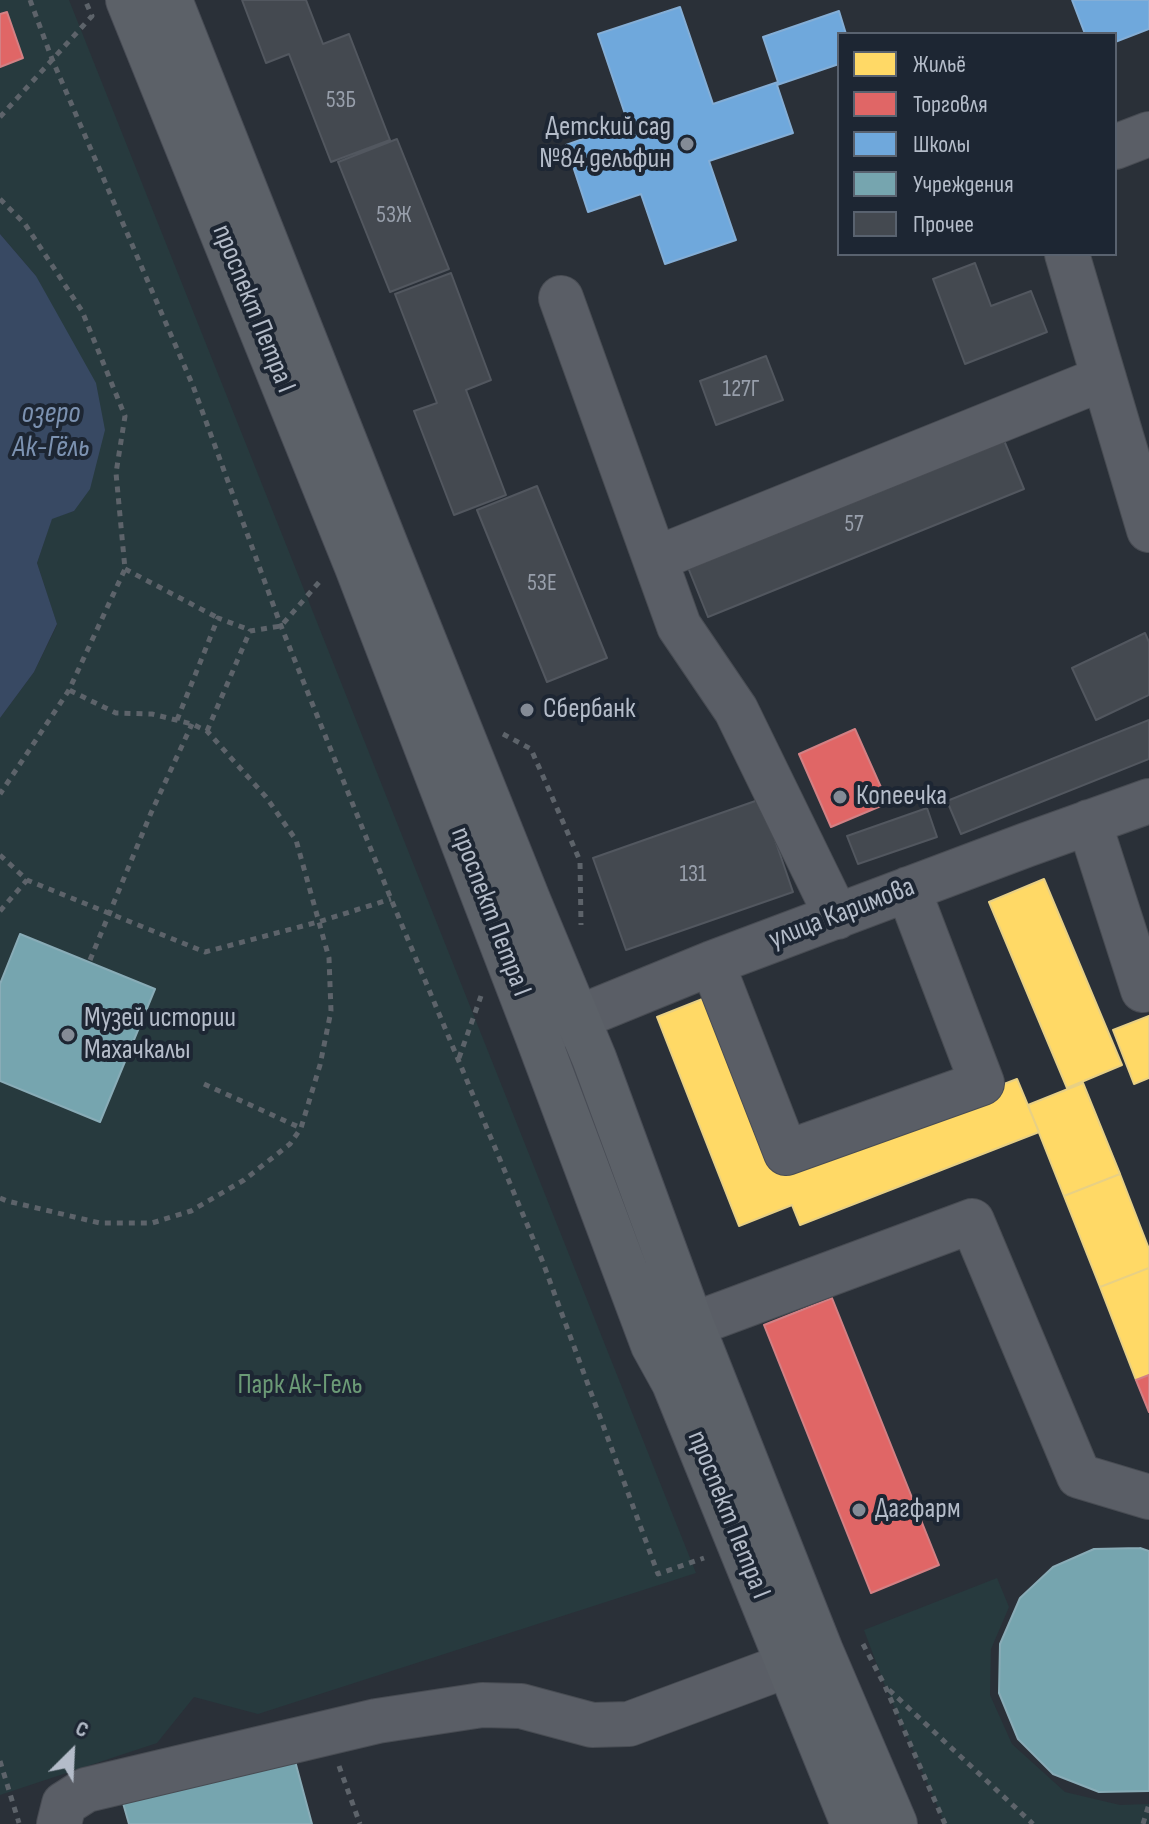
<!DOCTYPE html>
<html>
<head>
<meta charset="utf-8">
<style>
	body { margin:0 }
	#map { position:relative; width:1149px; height:1824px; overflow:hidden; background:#2a3038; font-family:"Sofia Sans Condensed",sans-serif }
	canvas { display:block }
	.legend { position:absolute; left:837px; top:32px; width:280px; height:224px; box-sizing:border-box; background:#1d2633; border:2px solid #59626f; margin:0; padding:10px 14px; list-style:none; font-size:24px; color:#b4bcc9 }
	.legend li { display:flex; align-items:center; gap:16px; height:40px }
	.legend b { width:40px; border:2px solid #59626f }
	.north { position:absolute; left:32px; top:1712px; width:80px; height:80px; -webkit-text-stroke:6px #1d2633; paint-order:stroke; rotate:24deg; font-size:22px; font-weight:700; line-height:32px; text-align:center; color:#b4bcc9 }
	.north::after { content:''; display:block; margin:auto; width:28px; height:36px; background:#b4bcc9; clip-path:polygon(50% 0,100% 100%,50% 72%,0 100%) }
</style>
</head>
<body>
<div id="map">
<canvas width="1149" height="1824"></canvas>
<ul class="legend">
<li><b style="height:22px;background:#ffd966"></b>Жильё</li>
<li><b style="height:22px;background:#e06666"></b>Торговля</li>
<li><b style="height:22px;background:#6fa8dc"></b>Школы</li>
<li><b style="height:22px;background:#76a5af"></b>Учреждения</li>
<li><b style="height:22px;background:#444950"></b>Прочее</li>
</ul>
<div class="north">С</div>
</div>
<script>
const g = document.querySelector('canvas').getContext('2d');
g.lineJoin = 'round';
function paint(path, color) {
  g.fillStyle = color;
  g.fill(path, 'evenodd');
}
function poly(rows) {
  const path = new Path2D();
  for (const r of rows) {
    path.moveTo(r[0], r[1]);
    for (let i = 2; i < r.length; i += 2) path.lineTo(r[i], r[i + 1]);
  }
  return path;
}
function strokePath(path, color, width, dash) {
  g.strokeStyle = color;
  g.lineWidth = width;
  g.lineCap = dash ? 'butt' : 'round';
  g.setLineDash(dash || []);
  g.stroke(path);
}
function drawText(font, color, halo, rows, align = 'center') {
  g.font = font + ' "Sofia Sans Condensed",sans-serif';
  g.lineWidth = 8;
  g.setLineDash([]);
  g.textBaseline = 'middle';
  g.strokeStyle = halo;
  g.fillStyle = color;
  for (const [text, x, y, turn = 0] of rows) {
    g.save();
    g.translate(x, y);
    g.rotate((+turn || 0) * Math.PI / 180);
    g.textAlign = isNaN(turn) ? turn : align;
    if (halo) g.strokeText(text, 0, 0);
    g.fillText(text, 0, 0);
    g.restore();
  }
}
const green = poly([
	[0,0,69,0,696,1573,258,1714,194,1697,157,1743,0,1795,0,718,34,672,57,625,37,563,52,518,74,511,36,276,0,234],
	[997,1578,1009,1607,991,1649,990,1695,1012,1744,1065,1792,1120,1805,1149,1804,1149,1824,945,1824,885,1686,864,1630]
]);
const water = poly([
	[0,234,36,276,96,383,105,430,90,489,74,511,52,519,37,563,57,624,34,672,0,718]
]);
const homes = poly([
	[1044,879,1122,1065,1067,1088,989,902,1044,879],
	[710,996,779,1171,1017,1079,1039,1132,800,1225,792,1205,739,1226,657,1017,710,996],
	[1149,1016,1149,1078,1134,1084,1113,1030,1149,1016],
	[1083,1083,1120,1174,1064,1196,1028,1105,1083,1083],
	[1120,1174,1149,1249,1149,1268,1100,1287,1064,1196,1120,1174],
	[1149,1268,1149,1375,1136,1380,1100,1287,1149,1268]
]);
const shops = poly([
	[7,12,23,58,0,67,0,14,7,12],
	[855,729,888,803,831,827,799,754,855,729],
	[832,1298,939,1565,871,1593,764,1325,832,1298],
	[1149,1375,1149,1412,1136,1380,1149,1375]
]);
const schools = poly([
	[1072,0,1149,0,1149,29,1115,42,1115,34,1085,34,1072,0],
	[680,7,713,104,778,82,763,37,839,11,846,34,839,34,839,64,777,85,793,133,709,161,736,240,665,264,641,194,588,212,566,145,628,123,598,34,680,7]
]);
const public = poly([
	[20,934,155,989,100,1122,0,1081,0,984,20,934],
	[1140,1548,1149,1551,1149,1791,1099,1792,1053,1774,1018,1739,999,1693,1000,1644,1020,1598,1053,1567,1094,1549,1140,1548],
	[291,1746,312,1824,129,1824,121,1796,291,1746]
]);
const building = poly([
	[242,0,306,0,323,44,349,34,390,140,331,162,289,54,266,63,242,0],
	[397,139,449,269,390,292,338,162,397,139],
	[975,263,991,306,1031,291,1047,332,965,364,933,279,975,263],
	[451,273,491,380,466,390,506,495,454,515,414,411,437,403,395,294,451,273],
	[766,356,783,400,716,425,700,381,766,356],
	[1001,433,1024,489,708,617,685,560,1001,433],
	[537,486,607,658,547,682,477,510,537,486],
	[1145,633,1149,642,1149,695,1096,720,1072,668,1145,633],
	[1149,720,1149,759,961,834,947,801,1149,720],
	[761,799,793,892,626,950,593,858,761,799],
	[927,808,937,837,858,864,847,836,927,808]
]);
const path = poly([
	[30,0,52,59,193,386,281,626,391,899,542,1260,658,1574,704,1558],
	[0,117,92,16,85,0],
	[0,199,25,224,82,311,125,416,116,473,125,569,69,690,0,794],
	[125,569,218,618],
	[177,720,218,618,250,630],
	[207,731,250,631,281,626,321,580],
	[503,734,531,749,580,861,581,925],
	[0,855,27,880,205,952,318,922,391,899],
	[0,911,27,880],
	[90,960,151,813,192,724],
	[459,1058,481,996],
	[204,1084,301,1128],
	[0,1198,7,1201,100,1223,152,1223,191,1211,244,1180,290,1144,301,1128,320,1065,331,1011,329,958,296,840,266,797,207,731,192,724,152,714,116,713,69,690],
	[863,1644,885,1686],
	[0,1761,19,1823],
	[339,1766,360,1824],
	[945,1824,885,1686,1033,1824],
	[1143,1824,1149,1804]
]);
const minor = poly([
	[1115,147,1149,134],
	[1067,254,1149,530],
	[561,298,679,626,736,710,837,917],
	[655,559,1104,378],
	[1089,822,1143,990,1149,988],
	[712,963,786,1153,982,1083,908,889],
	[543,1032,712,963,1026,845,1149,801],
	[692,1325,972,1221,1079,1476,1149,1497],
	[59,1824,64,1804,86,1790,377,1721,482,1705,521,1706,592,1725,629,1724,788,1665]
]);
const major = poly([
	[128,0,357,567,537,1035,653,1345,674,1383,853,1824],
	[170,0,389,553,529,902,594,1058,692,1325,821,1651,895,1824]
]);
const markers = [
	[687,144,8,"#848b96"],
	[527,710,8,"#848b96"],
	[840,797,8,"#848b96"],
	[68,1035,8,"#848b96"],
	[859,1510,8,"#848b96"]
];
const numberNames = [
	["53Б",341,101],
	["53Ж",394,216],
	["127Г",741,390],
	["57",854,525],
	["53Е",542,584],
	["131",693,875]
];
const poiNames = [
	["Детский сад",671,128,"right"],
	["№84 дельфин",671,160,"right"],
	["Сбербанк",543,710],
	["Копеечка",856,797],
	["Музей истории",84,1019],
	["Махачкалы",84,1051],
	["Дагфарм",875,1510]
];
const streetNames = [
	["проспект Петра I",253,309,68],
	["проспект Петра I",490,912,69],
	["улица Каримова",842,914,-21],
	["проспект Петра I",728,1515,68]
];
const parkNames = [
	["Парк Ак-Гель",300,1386]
];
const waterNames = [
	["озеро",51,414],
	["Ак-Гёль",51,448]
];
paint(green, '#273a3e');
paint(water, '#384963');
paint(homes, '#ffd966');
strokePath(homes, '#e8d084', 2);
paint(shops, '#e06666');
strokePath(shops, '#d38084', 2);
paint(schools, '#6fa8dc');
strokePath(schools, '#84aed6', 2);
paint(public, '#76a5af');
strokePath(public, '#89acb7', 2);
paint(building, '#444950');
strokePath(building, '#52575f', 2);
strokePath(minor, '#484c53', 46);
strokePath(major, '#484c55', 46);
strokePath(path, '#5d636a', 5, [6, 6]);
strokePath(minor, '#5a5e66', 44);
strokePath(major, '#5c6168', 44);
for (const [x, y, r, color] of markers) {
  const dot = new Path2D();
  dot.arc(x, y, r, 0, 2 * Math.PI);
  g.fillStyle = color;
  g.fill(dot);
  strokePath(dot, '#1d2633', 3);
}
drawText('24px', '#989fab', null, numberNames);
drawText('28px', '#b4bcc9', '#1d2633', poiNames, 'left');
drawText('28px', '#b4bcc9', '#1d2633', streetNames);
drawText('28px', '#6b9a76', '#1d2633', parkNames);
drawText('italic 30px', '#7c92b1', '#1d2633', waterNames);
</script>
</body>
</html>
